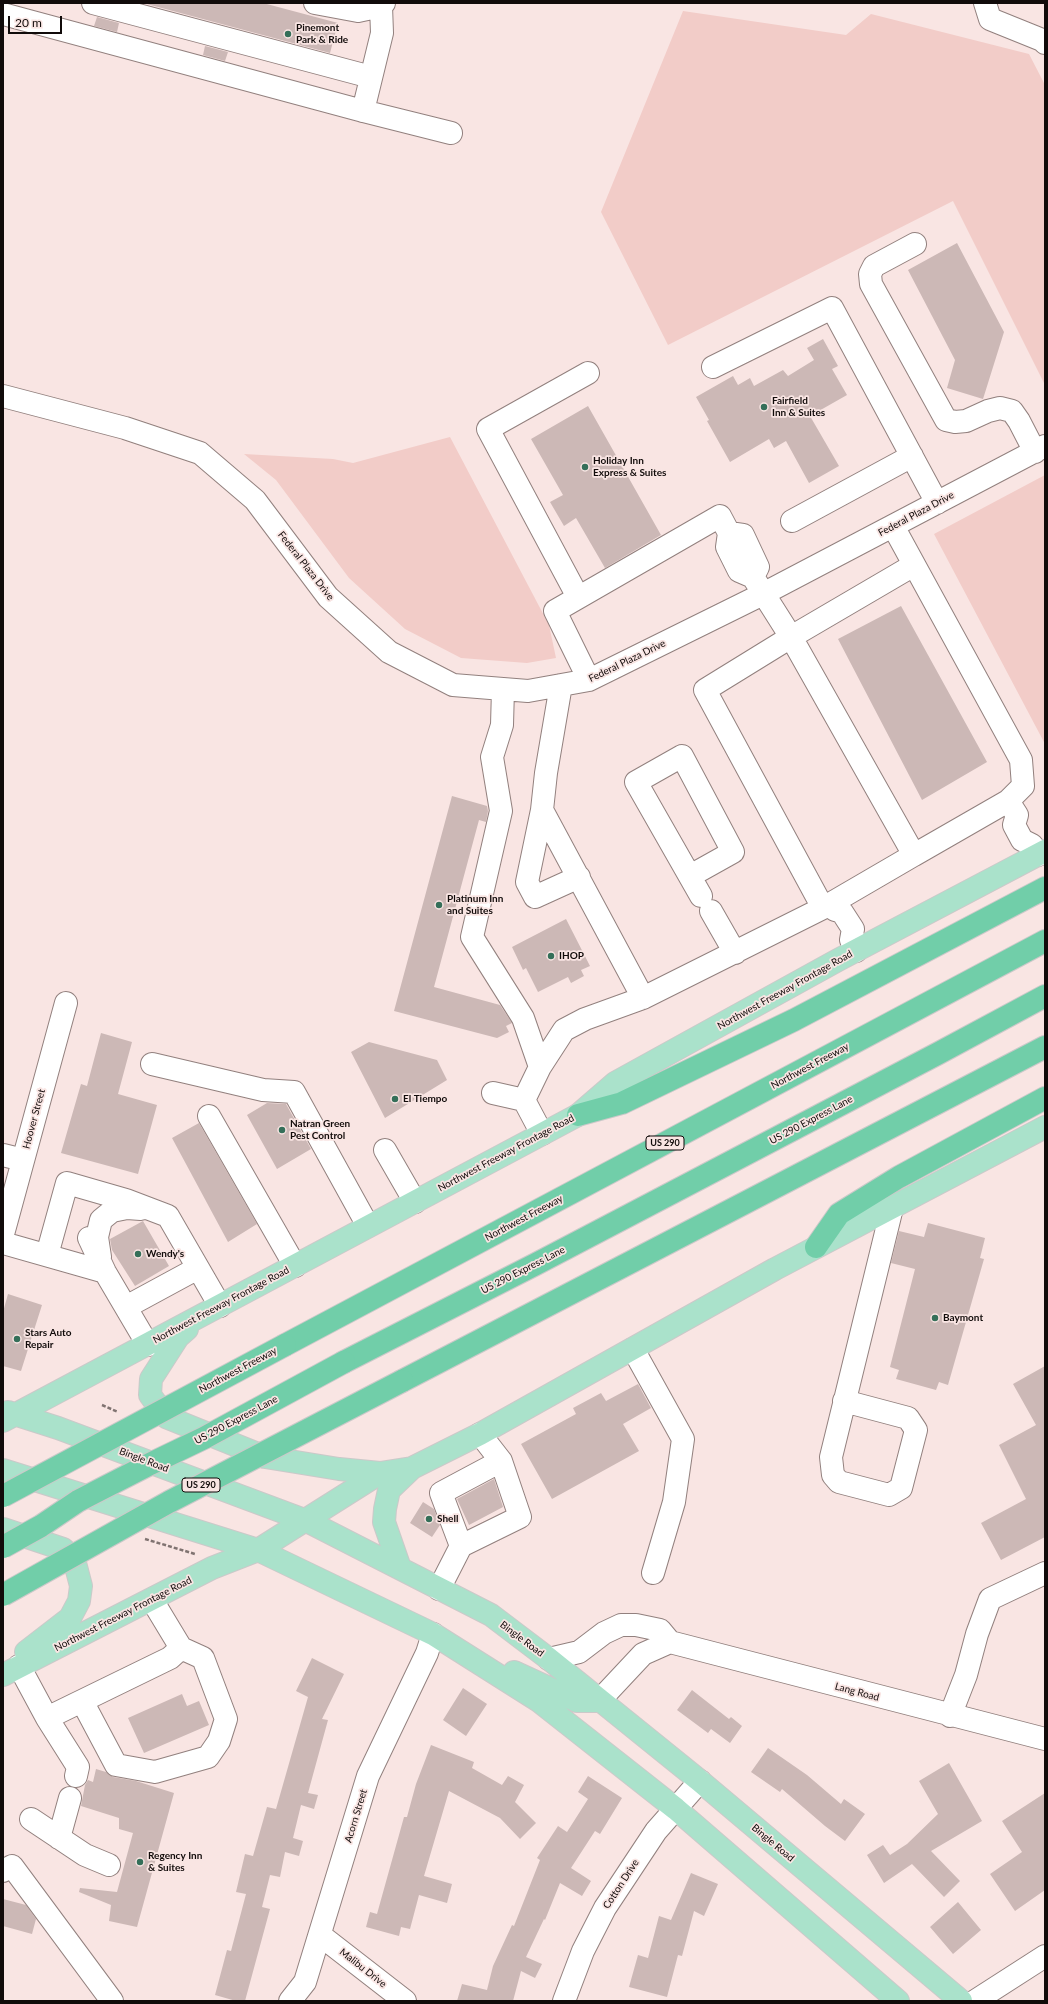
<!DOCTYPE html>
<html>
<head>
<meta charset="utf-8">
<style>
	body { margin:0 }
	#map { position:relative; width:1048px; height:2004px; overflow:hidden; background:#f9e5e3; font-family:Lato,sans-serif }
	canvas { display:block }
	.frame { position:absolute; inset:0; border:4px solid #110b0a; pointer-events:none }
	.scale { position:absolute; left:8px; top:16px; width:54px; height:18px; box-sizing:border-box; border:2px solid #110b0a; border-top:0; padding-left:5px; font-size:12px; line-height:14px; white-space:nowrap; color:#110b0a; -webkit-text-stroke:3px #f9e5e3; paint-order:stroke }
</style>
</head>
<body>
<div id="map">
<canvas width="1048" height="2004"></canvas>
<div class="frame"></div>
<div class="scale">20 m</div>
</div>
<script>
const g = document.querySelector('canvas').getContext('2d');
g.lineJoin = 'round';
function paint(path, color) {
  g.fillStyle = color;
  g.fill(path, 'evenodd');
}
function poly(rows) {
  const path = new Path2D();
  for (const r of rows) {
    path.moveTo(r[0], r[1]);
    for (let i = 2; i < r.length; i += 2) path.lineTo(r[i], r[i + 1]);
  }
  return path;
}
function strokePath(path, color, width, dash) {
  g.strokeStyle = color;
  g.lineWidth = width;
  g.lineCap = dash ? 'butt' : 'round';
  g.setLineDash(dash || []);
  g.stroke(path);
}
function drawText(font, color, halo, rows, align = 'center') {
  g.font = font + ' Lato,sans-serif';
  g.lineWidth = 3.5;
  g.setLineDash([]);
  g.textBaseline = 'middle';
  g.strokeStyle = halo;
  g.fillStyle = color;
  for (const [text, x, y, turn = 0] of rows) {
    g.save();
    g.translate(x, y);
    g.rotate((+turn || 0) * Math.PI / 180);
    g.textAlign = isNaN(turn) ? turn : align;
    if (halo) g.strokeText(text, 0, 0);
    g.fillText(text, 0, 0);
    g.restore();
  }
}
const green = poly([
	[683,11,846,35,871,14,1029,54,1045,85,1045,385,953,201,668,345,601,212],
	[450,437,549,625,556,658,527,663,461,658,405,629,349,578,276,480,244,454,333,459,353,463],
	[1045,475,1045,744,934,534]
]);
const building = poly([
	[143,3,263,3,338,23,330,53],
	[97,17,119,23,117,32,94,26],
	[205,46,228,52,225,61,203,55],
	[957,243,1004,332,983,399,947,388,955,360,908,270],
	[823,339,838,366,832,369,847,395,810,416,839,466,809,483,786,441,774,448,769,439,730,462,707,421,709,420,696,397,733,376,738,385,750,378,754,386,783,370,788,376,814,360,807,348],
	[588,406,661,535,605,568,576,518,564,526,550,502,563,495,531,439],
	[901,606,987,762,922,800,838,639],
	[452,796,487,806,488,811,486,822,479,820,434,987,500,1005,512,1023,506,1026,509,1032,497,1038,394,1011],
	[566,919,590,966,581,970,584,976,571,983,568,977,538,992,526,968,523,970,512,947],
	[101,1033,132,1042,118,1094,157,1105,138,1174,61,1153,81,1084,87,1086],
	[369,1042,437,1060,447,1080,385,1118,351,1052],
	[267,1103,286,1104,311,1149,277,1169,247,1115],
	[199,1123,257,1224,228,1242,172,1138],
	[143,1221,169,1266,135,1286,112,1250,110,1239],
	[928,1223,985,1238,980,1258,984,1259,948,1385,939,1382,936,1390,896,1379,899,1370,890,1367,915,1269,891,1263,899,1231,924,1237],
	[8,1294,42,1305,21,1371,3,1366,3,1312],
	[1045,1366,1045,1537,1001,1560,981,1523,1026,1499,999,1445,1036,1425,1013,1384],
	[638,1384,651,1408,623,1424,639,1451,552,1499,521,1444,576,1414,573,1408,601,1393,606,1401],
	[494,1479,503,1507,469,1525,457,1499],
	[423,1502,434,1509,440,1525,432,1537,410,1523],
	[312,1658,344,1674,322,1719,328,1720,308,1793,318,1795,314,1809,301,1805,293,1838,303,1841,299,1856,285,1852,280,1877,270,1875,262,1907,270,1909,245,2001,236,2001,215,1995,227,1950,231,1951,246,1894,236,1892,245,1854,253,1856,267,1807,276,1809,308,1697,296,1691],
	[463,1688,487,1704,466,1736,443,1720],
	[692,1690,729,1719,731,1717,742,1726,730,1743,711,1729,708,1733,677,1710],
	[182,1694,187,1706,199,1701,209,1725,144,1753,128,1718],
	[431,1745,474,1762,472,1768,502,1785,508,1776,524,1785,515,1802,536,1823,520,1839,500,1818,449,1791,424,1876,452,1884,447,1903,419,1895,410,1929,401,1927,399,1936,366,1927,370,1912,377,1914,404,1817,407,1817,416,1784],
	[768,1748,807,1775,841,1804,844,1799,865,1814,845,1841,825,1826,782,1789,780,1792,751,1772],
	[949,1763,982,1821,931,1851,960,1881,944,1897,912,1864,884,1883,867,1855,883,1845,890,1855,907,1844,938,1814,919,1781],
	[96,1769,106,1772,113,1777,136,1781,174,1793,137,1927,109,1921,111,1905,79,1892,80,1888,117,1892,133,1833,119,1829,119,1818,81,1806,85,1785,88,1780,93,1782],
	[588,1776,622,1798,600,1834,595,1831,571,1868,591,1881,582,1896,560,1883,545,1920,544,1919,526,1957,542,1964,535,1978,521,1971,513,2001,457,2001,462,1984,487,1990,493,1966,512,1925,514,1926,540,1860,537,1858,558,1826,567,1832,588,1799,578,1792],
	[1045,1793,1045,1890,1015,1911,990,1874,1022,1852,1002,1821],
	[691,1873,718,1884,704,1916,694,1911,682,1956,678,1955,667,1997,629,1987,638,1955,648,1958,659,1916,671,1920],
	[3,1899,26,1905,36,1919,32,1934,3,1926],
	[958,1902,981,1930,953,1954,930,1927]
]);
const path = poly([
	[102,1405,118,1412],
	[145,1539,195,1554]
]);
const minor = poly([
	[93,3,371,77],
	[315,3,358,11,381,6,384,3],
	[985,3,990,19,1042,40,1045,43],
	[3,14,363,111,451,133],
	[363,111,382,33,381,6],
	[915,244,874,266,870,274,871,284,946,420,955,422,966,421,988,411,1000,408,1012,411,1019,421,1035,452],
	[713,367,832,308,937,503],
	[3,396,125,428,200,453,255,500,328,597,389,652,453,685,528,691,589,680,763,594,1045,446],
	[792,521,912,456],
	[893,526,1021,760,1023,786,1008,801,1017,815,1014,825,1022,840,1032,845,1038,855],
	[729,533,743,535,758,567,753,577],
	[578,597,488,429,588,373],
	[589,680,555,611,720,516,729,533,727,547,739,571,753,577,791,637,914,855,823,908,705,690,791,637,914,565],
	[561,685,546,773,542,810,643,998],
	[503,689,502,725,492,757,501,811,472,937,523,1018,540,1067],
	[542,810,527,882,535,897,579,877],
	[914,855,1008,801],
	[690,876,733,852,682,756,636,782,701,896],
	[832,903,835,910,842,912,853,929,851,940,856,951],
	[711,911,735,953],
	[152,1064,263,1090,294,1092,368,1226],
	[493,1093,524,1100,542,1134],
	[524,1100,540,1067,564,1030,585,1019,643,998,823,908],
	[209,1116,295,1266],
	[385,1150,415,1202],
	[3,1155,23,1160],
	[3,1234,66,1003],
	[89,1238,105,1272,148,1345],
	[3,1243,105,1272],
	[47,1255,67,1183,126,1200,168,1216,220,1306],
	[100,1257,97,1237,101,1220,112,1211,127,1208,141,1209],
	[126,1307,198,1268],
	[633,1349,683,1439,674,1502,653,1573],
	[844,1401,908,1418,916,1430,901,1488,889,1495,839,1482,833,1475,831,1457,892,1208],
	[461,1546,520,1517,501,1461],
	[439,1589,461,1546,441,1493,501,1461,480,1434],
	[549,1659,579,1652,604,1633,621,1625,636,1625,660,1630,670,1642],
	[19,1666,47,1718,78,1767,76,1776],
	[82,1701,116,1765,155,1772,208,1757,219,1741,226,1719,203,1658,181,1648],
	[599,1701,643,1654,670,1642,1045,1739],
	[950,1716,966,1675,977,1634,990,1599,1045,1573],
	[47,1718,170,1658,181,1648,152,1600],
	[31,1819,85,1855,109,1865],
	[59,1838,70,1798],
	[3,1871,12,1866,112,2001],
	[320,1935,405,2001],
	[290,2001,305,1982,368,1776,427,1653,433,1634],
	[564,2001,583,1951,605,1908,656,1831,700,1781],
	[975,2001,1045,1956]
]);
const major = poly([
	[187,1329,178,1337,151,1379,150,1395,166,1417,265,1457,339,1469,380,1473],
	[8,1412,58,1428,307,1521,491,1615,549,1659,700,1781,961,2001],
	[3,1421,578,1115,615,1083,838,960,1045,851],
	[3,1470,258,1550,433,1634,539,1701,676,1809,898,2001],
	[3,1529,63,1549,74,1559,81,1586,79,1601,70,1618,26,1652],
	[400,1568,384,1522,385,1509,389,1490,412,1468],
	[514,1672,577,1701,599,1701],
	[3,1675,212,1568,258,1550,380,1473,412,1468,480,1434,775,1269,1045,1127]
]);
const highway = poly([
	[578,1115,622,1103,794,1020,1045,888],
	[816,1247,839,1214,899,1177,1045,1098],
	[285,1345,1045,941],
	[344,1362,536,1264,937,1054,1045,996],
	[402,1381,1045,1047]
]);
const highwayBridge = poly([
	[3,1496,285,1345],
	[3,1547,41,1526,78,1501,150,1464,204,1438,344,1362],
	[3,1595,169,1502,402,1381]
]);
const markers = [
	[288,34,4,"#346f59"],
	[764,407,4,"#346f59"],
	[585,467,4,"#346f59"],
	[439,905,4,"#346f59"],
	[551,956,4,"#346f59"],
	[395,1099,4,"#346f59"],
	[282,1130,4,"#346f59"],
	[138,1254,4,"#346f59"],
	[935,1318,4,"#346f59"],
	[17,1339,4,"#346f59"],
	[429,1519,4,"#346f59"],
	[140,1862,4,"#346f59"]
];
const shields = [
	[665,1143,38],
	[201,1485,38]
];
const shieldNames = [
	["US 290",665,1143],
	["US 290",201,1485]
];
const poiNames = [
	["Pinemont",296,28],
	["Park & Ride",296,40],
	["Fairfield",772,401],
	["Inn & Suites",772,413],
	["Holiday Inn",593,461],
	["Express & Suites",593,473],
	["Platinum Inn",447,899],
	["and Suites",447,911],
	["IHOP",559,956],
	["El Tiempo",403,1099],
	["Natran Green",290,1124],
	["Pest Control",290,1136],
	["Wendy's",146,1254],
	["Baymont",943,1318],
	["Stars Auto",25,1333],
	["Repair",25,1345],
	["Shell",437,1519],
	["Regency Inn",148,1856],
	["& Suites",148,1868]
];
const streetNames = [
	["Federal Plaza Drive",916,514,-28],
	["Federal Plaza Drive",306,566,52],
	["Federal Plaza Drive",627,661,-26],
	["Northwest Freeway Frontage Road",785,990,-29],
	["Northwest Freeway",810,1066,-28],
	["Hoover Street",34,1119,-75],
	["US 290 Express Lane",811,1120,-28],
	["Northwest Freeway Frontage Road",506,1153,-28],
	["Northwest Freeway",524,1218,-28],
	["US 290 Express Lane",523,1270,-27],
	["Northwest Freeway Frontage Road",221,1305,-28],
	["Northwest Freeway",238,1370,-28],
	["US 290 Express Lane",236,1420,-28],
	["Bingle Road",144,1460,21],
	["Northwest Freeway Frontage Road",123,1614,-27],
	["Bingle Road",522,1639,37],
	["Lang Road",857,1692,15],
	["Acorn Street",356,1816,-73],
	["Bingle Road",773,1843,40],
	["Cotton Drive",621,1884,-57],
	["Malibu Drive",363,1968,38]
];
paint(green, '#f2ccc8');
paint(building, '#ccb8b6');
strokePath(minor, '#92807e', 24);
strokePath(major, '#cbc9c9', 24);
strokePath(highway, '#cbc9c9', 24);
strokePath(path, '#807371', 2.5, [4, 2]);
strokePath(minor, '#fff', 22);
strokePath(major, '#aae2cb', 22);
strokePath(highway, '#71cea9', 22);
strokePath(highwayBridge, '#cbc9c9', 24, []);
strokePath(highwayBridge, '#71cea9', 22);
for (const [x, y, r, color] of markers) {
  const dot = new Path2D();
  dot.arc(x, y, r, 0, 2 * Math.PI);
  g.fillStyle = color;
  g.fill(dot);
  strokePath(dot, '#f9e5e3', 1.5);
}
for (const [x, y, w] of shields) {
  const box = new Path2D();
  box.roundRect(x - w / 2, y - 7, w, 14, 3);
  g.fillStyle = '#f9e5e3';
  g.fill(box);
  strokePath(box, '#110b0a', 1);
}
drawText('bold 9px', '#110b0a', null, shieldNames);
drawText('bold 10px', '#110b0a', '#f9e5e3', poiNames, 'left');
drawText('10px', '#110b0a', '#f9e5e3', streetNames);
</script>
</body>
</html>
